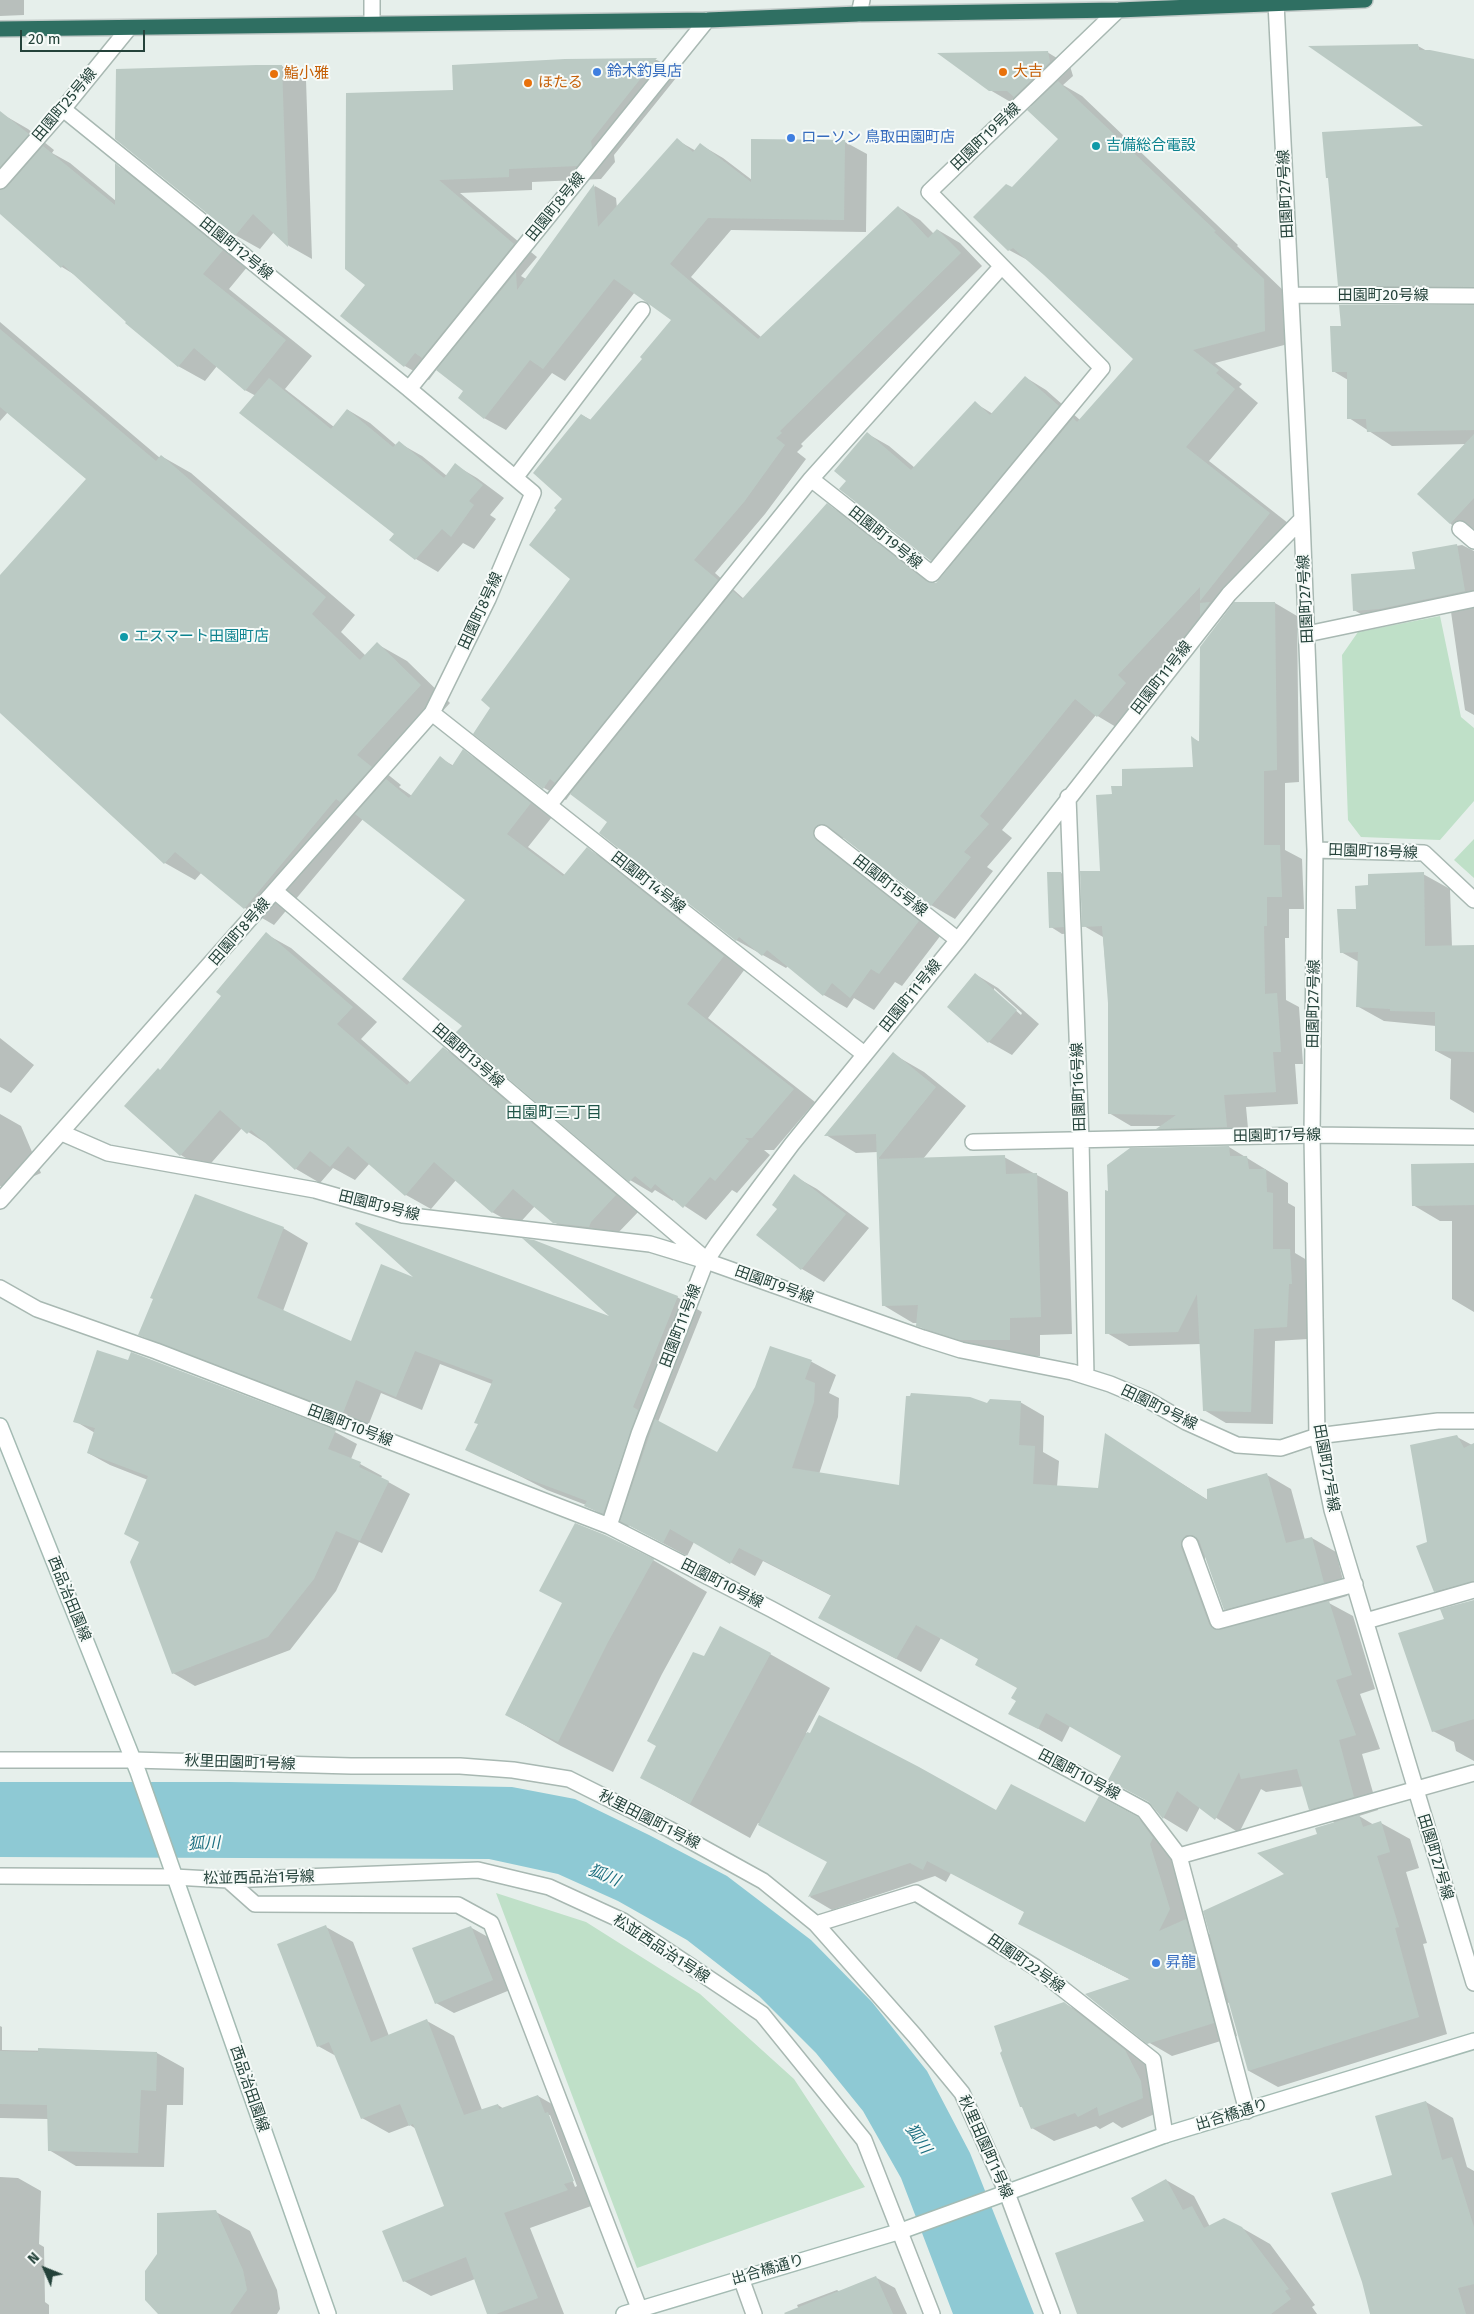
<!DOCTYPE html>
<html>
<head>
<meta charset="utf-8">
<style>
	body { margin:0 }
	#map { position:relative; width:1474px; height:2314px; overflow:hidden; background:#e6efeb; font-family:"Fira Sans",sans-serif }
	canvas { display:block }
	.north { position:absolute; left:20px; top:2244px; width:50px; height:50px; -webkit-text-stroke:4px #f7fbf9; paint-order:stroke; rotate:314deg; font-size:14px; font-weight:700; line-height:20px; text-align:center; color:#24423a }
	.north::after { content:''; display:block; margin:auto; width:18px; height:22px; background:#24423a; clip-path:polygon(50% 0,100% 100%,50% 72%,0 100%) }
	.scale { position:absolute; left:20px; top:30px; width:125px; height:22px; box-sizing:border-box; border:2px solid #24423a; border-top:0; padding-left:6px; font-size:15px; line-height:18px; white-space:nowrap; color:#24423a; -webkit-text-stroke:4px #f7fbf9; paint-order:stroke }
</style>
</head>
<body>
<div id="map">
<canvas width="1474" height="2314"></canvas>
<div class="north">N</div>
<div class="scale">20 m</div>
</div>
<script>
const g = document.querySelector('canvas').getContext('2d');
g.lineJoin = 'round';
function paint(path, color) {
  g.fillStyle = color;
  g.fill(path, 'evenodd');
}
function poly(rows) {
  const path = new Path2D();
  for (const r of rows) {
    path.moveTo(r[0], r[1]);
    for (let i = 2; i < r.length; i += 2) path.lineTo(r[i], r[i + 1]);
  }
  return path;
}
function strokePath(path, color, width, dash) {
  g.strokeStyle = color;
  g.lineWidth = width;
  g.lineCap = dash ? 'butt' : 'round';
  g.setLineDash(dash || []);
  g.stroke(path);
}
function drawText(font, color, halo, rows, align = 'center') {
  g.font = font + ' "Fira Sans","Noto Sans JP",sans-serif';
  g.lineWidth = 4;
  g.setLineDash([]);
  g.textBaseline = 'middle';
  g.strokeStyle = halo;
  g.fillStyle = color;
  for (const [text, x, y, turn = 0] of rows) {
    g.save();
    g.translate(x, y);
    g.rotate((+turn || 0) * Math.PI / 180);
    g.textAlign = isNaN(turn) ? turn : align;
    if (halo) g.strokeText(text, 0, 0);
    g.fillText(text, 0, 0);
    g.restore();
  }
}
const green = poly([
	[1440,616,1461,717,1474,728,1474,801,1440,840,1361,837,1348,820,1342,655,1358,632],
	[1474,839,1474,878,1454,860],
	[496,1893,586,1922,700,1994,794,2079,865,2187,637,2268]
]);
const water = poly([
	[0,1782,229,1782,512,1787,575,1799,649,1835,727,1876,811,1940,872,2002,927,2071,970,2153,1034,2314,953,2314,901,2178,863,2111,816,2053,759,1996,687,1940,618,1901,558,1874,489,1859,0,1857]
]);
const shadow = poly([
	[0,0,24,0,24,15,0,16],
	[1418,46,1427,51,1474,60,1474,300,1363,299,1339,285,1427,128],
	[1047,52,1070,66,1073,76,1063,85,1082,96,1238,245,1237,246,1287,294,1288,344,1215,363,1242,384,1239,387,1258,403,1209,461,1293,527,1224,613,1216,608,1140,690,1149,697,1121,730,1096,715,1002,830,1012,838,987,867,993,871,955,919,931,905,845,837,838,840,941,935,902,986,895,982,874,1010,854,998,847,1008,824,995,788,966,786,968,736,940,609,822,571,793,566,800,544,788,572,578,558,510,563,499,582,415,591,420,644,359,673,320,635,292,565,381,552,373,506,430,484,418,464,391,437,369,429,380,405,366,342,316,367,285,455,91,565,61,657,60,680,73,614,155,615,162,601,179,532,182,532,190,460,193,537,257,521,276,526,279,595,186,616,198,617,208,677,140,696,151,701,145,723,158,752,180,845,142,867,154,866,232,731,230,691,277,761,337,898,207,920,220,934,234,938,230,960,243,982,266,801,444,803,446,797,452,806,459,765,514,715,573,744,599,827,505,850,518,936,584,948,570,931,560,848,481,868,434,889,446,915,468,975,403,993,414,1025,377,1046,390,1080,420,1135,359,1033,263,1009,250,1012,189,1060,139,1033,107,1027,103,1014,104,990,90],
	[282,66,306,80,312,259,289,246,274,232,260,249,235,235],
	[2,114,28,129,54,150,52,153,70,163,116,201,116,165,142,180,248,266,229,289,312,356,285,389,334,427,348,410,370,423,397,446,399,443,422,456,447,476,455,465,477,478,504,498,490,515,496,519,474,549,463,543,438,572,416,559,396,534,256,396,245,390,217,366,205,381,178,366,75,275,62,267,0,212,0,116],
	[1474,307,1474,537,1452,525,1419,494,1466,444,1392,446,1349,418,1348,380,1333,371],
	[0,322,160,458,161,456,191,473,355,615,341,632,366,656,377,644,407,661,450,703,386,773,401,785,399,787,412,796,440,758,454,766,463,751,485,764,552,817,528,847,565,875,587,849,609,861,745,969,708,1018,815,1102,774,1150,764,1150,770,1155,737,1193,732,1190,706,1220,674,1199,673,1201,655,1190,652,1193,630,1180,464,1026,467,900,363,819,274,925,245,908,202,872,195,880,165,863,0,711,0,577,88,479,8,412,0,421],
	[1462,545,1474,551,1474,715,1465,710,1451,612,1404,622,1378,624,1354,610,1417,570,1414,553],
	[1275,603,1297,616,1299,782,1285,783,1285,850,1302,859,1304,909,1289,909,1289,938,1285,938,1286,1000,1299,1007,1303,1064,1295,1064,1298,1104,1246,1107,1249,1139,1179,1141,1158,1129,1162,1126,1131,1126,1109,1113,1109,1003,1103,937,1084,926,1101,872,1113,795,1123,787,1195,768,1192,738,1200,742],
	[1049,873,1061,873,1072,879,1074,933,1062,934,1051,927],
	[1423,874,1450,889,1452,947,1474,946,1474,1113,1450,1099,1451,1059,1436,1051,1436,1026,1384,1021,1357,1006,1359,962,1341,952,1369,887],
	[266,934,291,948,377,1022,361,1039,411,1083,443,1048,468,1063,640,1210,615,1236,579,1237,554,1222,535,1206,517,1226,492,1212,456,1180,431,1209,406,1195,370,1163,355,1180,333,1168,320,1183,296,1169,272,1147,242,1128,205,1170,181,1155,125,1106,160,1071,223,996],
	[975,974,998,988,1039,1024,1012,1055,989,1042,948,1007],
	[994,988,1022,1013,1021,1015,994,991],
	[0,1038,34,1065,11,1093,0,1087],
	[893,1054,924,1072,966,1106,923,1159,1004,1157,1068,1192,1072,1334,1040,1335,1040,1356,991,1357,948,1343,918,1325,918,1323,913,1323,883,1305,878,1152,856,1153,826,1135],
	[0,1114,21,1126,41,1173,5,1189,0,1186],
	[1229,1147,1288,1183,1288,1203,1295,1207,1295,1253,1312,1263,1308,1339,1275,1341,1273,1424,1226,1423,1204,1410,1201,1344,1129,1346,1107,1333,1109,1192],
	[1474,1164,1474,1312,1452,1299,1452,1221,1440,1221,1413,1205],
	[794,1176,817,1189,869,1228,824,1282,802,1269,779,1209],
	[283,1228,308,1243,283,1311,352,1342,419,1280,614,1319,677,1297,702,1312,658,1422,718,1454,756,1387,771,1348,812,1362,836,1375,829,1393,839,1398,838,1417,819,1474,900,1487,988,1405,1020,1402,1044,1416,1043,1452,1059,1461,1057,1487,1099,1489,1106,1436,1208,1500,1267,1475,1291,1489,1305,1540,1312,1538,1336,1552,1347,1596,1327,1602,1353,1616,1375,1689,1360,1694,1380,1749,1362,1754,1378,1810,1359,1816,1374,1825,1381,1823,1410,1839,1419,1868,1406,1872,1427,1943,1423,1944,1447,2034,1278,2087,1249,2071,1230,2002,1228,2003,1237,2036,1172,2056,1148,2042,1131,1980,1019,1923,1025,1912,951,1873,946,1882,935,1876,832,1910,810,1897,829,1862,758,1823,750,1838,642,1778,705,1658,770,1654,830,1688,806,1733,997,1812,1086,1824,1137,1818,1161,1832,1176,1852,1193,1924,1211,1935,1287,1874,1318,1835,1335,1823,1310,1809,1304,1786,1266,1792,1261,1789,1239,1833,1200,1807,1187,1832,1164,1818,1151,1803,1122,1756,1070,1726,1062,1742,1010,1713,1018,1701,1018,1688,979,1659,941,1638,921,1672,844,1631,832,1596,763,1561,755,1576,694,1542,687,1556,629,1525,628,1527,611,1520,586,1505,547,1490,467,1449,479,1424,492,1384,440,1364,422,1410,381,1393,368,1426,165,1349,140,1334],
	[1205,1555,1225,1609,1249,1623,1229,1628,1205,1562],
	[75,1421,335,1432,357,1444,351,1459,382,1476,381,1478,410,1494,382,1553,359,1542,336,1591,290,1650,195,1686,173,1673,140,1543,148,1480,110,1465,88,1453,95,1433],
	[1457,1437,1472,1445,1474,1444,1474,1598,1456,1603,1435,1591,1428,1542],
	[653,1560,707,1592,662,1674,613,1772,561,1746,507,1715],
	[1474,1601,1474,1761,1456,1751,1454,1742,1433,1731,1446,1620],
	[326,1927,353,1942,389,2036,427,2021,454,2036,482,2110,498,2105,504,2109,538,2096,564,2111,594,2205,530,2228,564,2314,489,2314,475,2279,431,2296,404,2281,446,2207,416,2129,410,2125,389,2133,362,2118,336,2056,318,2046],
	[547,2115,550,2115,577,2186,575,2187],
	[470,1927,488,1937,510,1990,454,2013,436,2003],
	[1064,2003,1086,2016,1147,2064,1164,2110,1122,2128,1113,2122,1100,2129,1096,2126,1054,2141,1032,2128,1024,2109,1021,2106],
	[0,2026,2,2027,2,2050,157,2053,184,2068,183,2105,167,2105,164,2167,76,2166,49,2150,49,2119,0,2118],
	[1426,2102,1453,2118,1467,2167,1474,2171,1474,2314,1372,2314,1394,2176],
	[0,2177,18,2178,41,2191,39,2244,44,2247,45,2302,49,2305,49,2314,0,2314],
	[1166,2180,1194,2196,1210,2227,1242,2228,1270,2244,1315,2305,1312,2307,1317,2314,1078,2314,1145,2221],
	[216,2212,250,2231,277,2290,280,2309,277,2314,159,2314,159,2255],
	[875,2277,895,2288,907,2314,801,2314,797,2305,837,2290,840,2292]
]);
const building = poly([
	[1418,44,1419,50,1430,50,1474,59,1474,287,1338,286,1328,178,1326,178,1322,132,1423,126,1308,46],
	[1048,51,1050,62,1014,97,1007,91,989,91,937,53],
	[657,58,591,141,592,148,577,166,509,169,509,177,439,180,514,244,422,358,415,353,404,367,340,316,365,285,345,269,346,93,453,90,452,65,565,59],
	[256,65,282,65,288,247,253,214,235,236,115,139,116,69],
	[1058,81,1216,231,1214,232,1264,279,1265,331,1193,350,1219,370,1216,373,1235,389,1186,447,1270,513,1200,601,1200,587,1118,675,1126,683,1097,717,1075,699,980,816,989,824,964,852,971,857,931,906,828,826,823,824,815,827,813,832,816,840,919,921,879,974,871,969,850,998,832,983,823,996,767,950,762,956,739,937,736,941,599,833,607,822,570,794,733,591,742,599,827,503,926,581,936,583,1073,418,1077,422,1133,359,1044,275,1013,248,1008,251,973,217,1006,184,1012,187,1058,139,1027,110],
	[0,111,29,134,0,167],
	[677,138,693,152,700,143,751,182,751,139,845,140,844,220,708,218,670,264,758,339,898,206,928,238,937,229,961,253,780,431,782,433,776,438,785,445,744,502,694,560,718,580,555,783,550,779,543,789,473,734,490,708,481,700,570,579,529,545,556,510,554,508,562,499,533,473,581,414,590,420,642,359,640,357,671,320,614,279,543,369,530,360,484,419,458,398,463,391,436,370,516,272,517,290,594,184,598,227],
	[43,146,115,205,115,163,223,250,203,274,286,340,245,391,194,348,178,367,125,323,126,322,63,265,61,268,0,214,0,190,7,187],
	[1339,305,1474,305,1474,430,1367,432,1366,419,1347,419,1347,372,1332,372,1330,326,1341,326],
	[0,329,156,461,161,455,326,597,312,614,360,660,377,642,421,685,357,755,372,767,340,802,336,799,244,909,175,852,164,864,0,713,0,575,86,479,0,407],
	[1025,376,1059,406,931,561,839,489,846,481,834,471,867,432,911,470,975,401,990,415],
	[269,378,331,429,347,409,393,447,399,441,444,478,455,463,483,485,469,501,474,505,451,537,442,529,415,560,389,540,394,534,239,413],
	[1474,434,1474,498,1450,524,1417,494],
	[1457,544,1465,591,1379,609,1353,611,1351,574,1415,569,1412,552],
	[1210,602,1200,616,1200,603],
	[1234,602,1275,602,1277,770,1264,771,1264,845,1280,845,1282,897,1267,897,1267,926,1264,926,1265,994,1277,993,1281,1052,1273,1052,1276,1092,1224,1095,1227,1127,1156,1129,1176,1115,1108,1114,1108,1003,1102,926,1082,927,1080,871,1100,871,1096,795,1112,794,1111,786,1122,786,1122,769,1193,767,1191,736,1199,742,1200,647],
	[463,749,531,803,507,834,563,876,587,847,724,956,687,1004,794,1089,752,1138,745,1138,749,1141,715,1181,710,1177,683,1208,655,1184,651,1189,635,1176,629,1182,455,1033,462,1026,402,979,465,900,355,814,386,779,409,798,440,756,452,766],
	[1047,872,1061,872,1064,927,1049,928],
	[1424,872,1425,946,1474,945,1474,1052,1435,1051,1435,1012,1390,1011,1390,1009,1356,1007,1358,952,1340,953,1337,909,1356,909,1355,886,1368,885,1368,874],
	[266,932,353,1007,337,1024,407,1085,443,1047,616,1195,591,1222,589,1227,553,1223,513,1189,492,1213,434,1162,405,1196,348,1146,330,1167,310,1151,295,1170,251,1130,247,1134,220,1110,180,1156,124,1106,158,1068,160,1070,221,996,216,992],
	[975,973,1017,1010,988,1043,947,1007],
	[893,1052,936,1087,878,1159,1005,1155,1006,1174,1037,1173,1041,1317,1010,1318,1010,1340,959,1340,916,1326,918,1305,882,1306,876,1134,824,1136],
	[1229,1146,1230,1156,1247,1156,1249,1169,1266,1169,1267,1192,1273,1193,1273,1249,1290,1249,1292,1284,1289,1284,1287,1327,1254,1329,1251,1412,1203,1411,1197,1294,1178,1332,1105,1334,1105,1190,1108,1191,1107,1165,1130,1148],
	[1474,1163,1474,1205,1412,1206,1411,1164],
	[794,1174,846,1214,801,1270,756,1235,777,1209,772,1205],
	[195,1194,284,1227,257,1298,351,1341,381,1264,413,1277,355,1224,356,1222,609,1316,522,1238,534,1240,678,1296,633,1407,638,1410,603,1514,584,1506,587,1501,520,1476,465,1450,478,1424,474,1423,493,1380,415,1351,396,1397,356,1380,343,1413,138,1335,153,1299,150,1298],
	[770,1346,812,1360,805,1379,815,1383,814,1402,792,1468,899,1485,906,1396,910,1396,911,1393,970,1397,987,1403,990,1399,1021,1401,1019,1445,1035,1446,1033,1484,1098,1488,1105,1433,1207,1500,1207,1489,1267,1473,1286,1543,1312,1537,1324,1583,1224,1610,1199,1540,1192,1535,1186,1535,1181,1542,1181,1547,1209,1624,1215,1630,1329,1601,1352,1675,1336,1680,1356,1735,1339,1740,1354,1797,1309,1810,1297,1769,1241,1779,1239,1772,1215,1820,1177,1791,1163,1819,1149,1802,1108,1780,1121,1756,1046,1713,1038,1729,1008,1714,1016,1701,1011,1698,1017,1688,975,1665,978,1659,916,1625,896,1659,818,1618,831,1595,739,1548,730,1564,670,1529,663,1543,620,1521,655,1419,717,1452,755,1387],
	[97,1350,128,1360,131,1352,336,1430,328,1449,361,1462,359,1467,389,1481,360,1541,336,1531,314,1579,268,1637,172,1674,130,1562,139,1542,124,1534,148,1476,87,1453,95,1428,73,1422],
	[1457,1435,1464,1448,1474,1443,1474,1581,1434,1592,1416,1546,1427,1542,1410,1445],
	[575,1523,605,1535,654,1559,608,1642,558,1742,505,1715,562,1603,539,1591],
	[1474,1600,1474,1719,1432,1732,1398,1633,1444,1619,1440,1609],
	[720,1626,771,1653,690,1804,640,1778,656,1746,647,1741,693,1652,704,1656],
	[819,1715,919,1767,996,1810,1011,1784,1085,1822,1099,1796,1138,1817,1153,1838,1150,1844,1170,1909,1159,1931,1186,1919,1214,2023,1147,2044,1085,1994,1130,1979,1018,1924,1024,1912,927,1861,923,1870,910,1863,808,1897,827,1862,758,1825,807,1732,810,1733],
	[1359,1815,1363,1827,1381,1821,1390,1852,1377,1856,1399,1927,1395,1928,1419,2017,1248,2071,1203,1911,1284,1874,1257,1853,1317,1834,1315,1828],
	[326,1925,371,2042,427,2019,464,2115,498,2104,499,2109,538,2095,545,2113,548,2112,574,2181,564,2184,568,2190,504,2213,538,2298,496,2314,487,2314,466,2257,403,2282,382,2231,444,2206,413,2124,409,2126,400,2104,361,2119,329,2042,317,2047,277,1944],
	[471,1926,493,1980,435,2004,412,1948],
	[1064,2002,1125,2050,1141,2081,1143,2098,1099,2116,1097,2107,1078,2117,1075,2113,1031,2129,1022,2107,1020,2107,1000,2053,1002,2051,994,2026],
	[38,2048,157,2052,156,2091,141,2090,138,2153,48,2151,47,2105,0,2104,0,2051,38,2052],
	[1426,2101,1442,2160,1452,2157,1474,2227,1474,2284,1458,2288,1466,2314,1370,2314,1362,2282,1331,2193,1392,2175,1375,2116],
	[1166,2179,1183,2210,1192,2206,1204,2228,1224,2218,1242,2227,1289,2289,1285,2291,1291,2299,1271,2314,1077,2314,1055,2253,1144,2221,1131,2198],
	[216,2210,243,2270,247,2290,230,2314,158,2314,145,2300,145,2271,157,2254,157,2213],
	[876,2276,893,2314,785,2314,784,2313]
]);
const street = poly([
	[372,0,372,24],
	[1276,3,1302,519,1315,850,1312,1135,1317,1436,1332,1510,1474,1983],
	[859,14,862,0],
	[63,109,409,389],
	[0,181,63,109,129,28],
	[1001,267,811,479,932,574,1102,368,929,192,1118,10],
	[1291,295,1474,296],
	[515,478,642,310],
	[1460,529,1474,541],
	[1307,634,1474,599],
	[432,713,864,1054],
	[1068,797,1081,1140,1086,1376],
	[549,805,811,479],
	[822,833,958,940],
	[1315,850,1424,853,1474,900],
	[275,891,702,1256],
	[62,1133,108,1153,315,1190,403,1215,650,1244,706,1261,923,1338,961,1350,1072,1372,1110,1384,1148,1400,1186,1422,1237,1445,1281,1448,1317,1436,1438,1421,1474,1421],
	[973,1142,1312,1135,1474,1137],
	[0,1201,432,713,488,599,533,493,409,389,707,20],
	[0,1288,37,1309,156,1351,609,1526,771,1609,1144,1810,1179,1856,1474,1773],
	[609,1526,639,1434,706,1261,718,1243,792,1144,958,940,1229,594,1302,519],
	[1190,1544,1218,1621,1355,1584],
	[1366,1621,1474,1590],
	[0,1760,133,1760,351,1766,460,1766,513,1770,569,1779,669,1829,763,1881,816,1924,915,2036,962,2093,1007,2193,1052,2314],
	[1179,1856,1247,2111],
	[0,1876,174,1877,228,1880,478,1870,549,1887,623,1921,762,2014,864,2140,932,2314],
	[228,1880,255,1904,458,1905,491,1923,639,2308],
	[816,1924,916,1893,1035,1967,1153,2060,1165,2135],
	[741,2278,754,2314]
]);
const secondary = poly([
	[0,1426,138,1772,328,2314],
	[624,2314,901,2231,1165,2135,1474,2041]
]);
const highway = poly([
	[0,29,707,20,859,14,1118,10,1365,0]
]);
const markers = [
	[597,72,5,"#3f7fe0"],
	[1003,72,5,"#e8710a"],
	[274,74,5,"#e8710a"],
	[528,83,5,"#e8710a"],
	[791,138,5,"#3f7fe0"],
	[1096,146,5,"#0f9aa8"],
	[124,637,5,"#0f9aa8"],
	[1156,1963,5,"#3f7fe0"]
];
const shopNames = [
	["鈴木釣具店",607,72],
	["ローソン 鳥取田園町店",801,138],
	["昇龍",1166,1963]
];
const foodNames = [
	["大吉",1013,72],
	["鮨小雅",284,74],
	["ほたる",538,83]
];
const streetNames = [
	["田園町25号線",65,105,-50],
	["田園町19号線",986,137,-44],
	["田園町27号線",1286,194,-93],
	["田園町8号線",556,207,-51],
	["田園町12号線",236,249,39],
	["田園町20号線",1383,296],
	["田園町19号線",885,538,39],
	["田園町27号線",1306,599,-93],
	["田園町8号線",481,611,-65],
	["田園町11号線",1162,678,-52],
	["田園町18号線",1373,852,2],
	["田園町14号線",648,883,38],
	["田園町15号線",890,886,38],
	["田園町8号線",240,932,-49],
	["田園町11号線",911,996,-51],
	["田園町27号線",1314,1004,-89],
	["田園町13号線",468,1056,41],
	["田園町16号線",1079,1087,-92],
	["田園町17号線",1277,1136,-1],
	["田園町9号線",379,1206,14],
	["田園町9号線",774,1285,20],
	["田園町11号線",681,1326,-69],
	["田園町9号線",1159,1408,26],
	["田園町10号線",350,1426,21],
	["田園町27号線",1326,1468,80],
	["田園町10号線",722,1584,27],
	["西品治田園線",69,1599,68],
	["秋里田園町1号線",240,1763,2],
	["田園町10号線",1079,1775,28],
	["秋里田園町1号線",649,1820,27],
	["田園町27号線",1435,1857,73],
	["松並西品治1号線",259,1878,-1],
	["松並西品治1号線",661,1949,33],
	["田園町22号線",1026,1964,35],
	["西品治田園線",249,2089,71],
	["出合橋通り",1232,2115,-17],
	["秋里田園町1号線",985,2147,66],
	["出合橋通り",768,2270,-16]
];
const cultureNames = [
	["吉備総合電設",1106,146],
	["エスマート田園町店",134,637]
];
const neighbourhoodNames = [
	["田園町三丁目",554,1114]
];
const waterNames = [
	["狐川",204,1844,-2],
	["狐川",604,1876,23],
	["狐川",918,2139,56]
];
paint(green, '#bfe0c8');
paint(water, '#8ec9d4');
paint(shadow, '#0003');
paint(building, '#bbcac4');
strokePath(street, '#a8b8b2', 18);
strokePath(secondary, '#a4bbb3', 18);
strokePath(highway, '#c2cac8', 18);
strokePath(street, '#fff', 15);
strokePath(secondary, '#fff', 15);
strokePath(highway, '#2f6f62', 15);
for (const [x, y, r, color] of markers) {
  const dot = new Path2D();
  dot.arc(x, y, r, 0, 2 * Math.PI);
  g.fillStyle = color;
  g.fill(dot);
  strokePath(dot, '#f7fbf9', 2);
}
drawText('15px', '#366cbe', '#f7fbf9', shopNames, 'left');
drawText('15px', '#c56008', '#f7fbf9', foodNames, 'left');
drawText('15px', '#24423a', '#f7fbf9', streetNames);
drawText('15px', '#0d838f', '#f7fbf9', cultureNames, 'left');
drawText('16px', '#1f5548', '#f7fbf9', neighbourhoodNames);
drawText('italic 16px', '#1c6f80', '#f7fbf9', waterNames);
</script>
</body>
</html>
